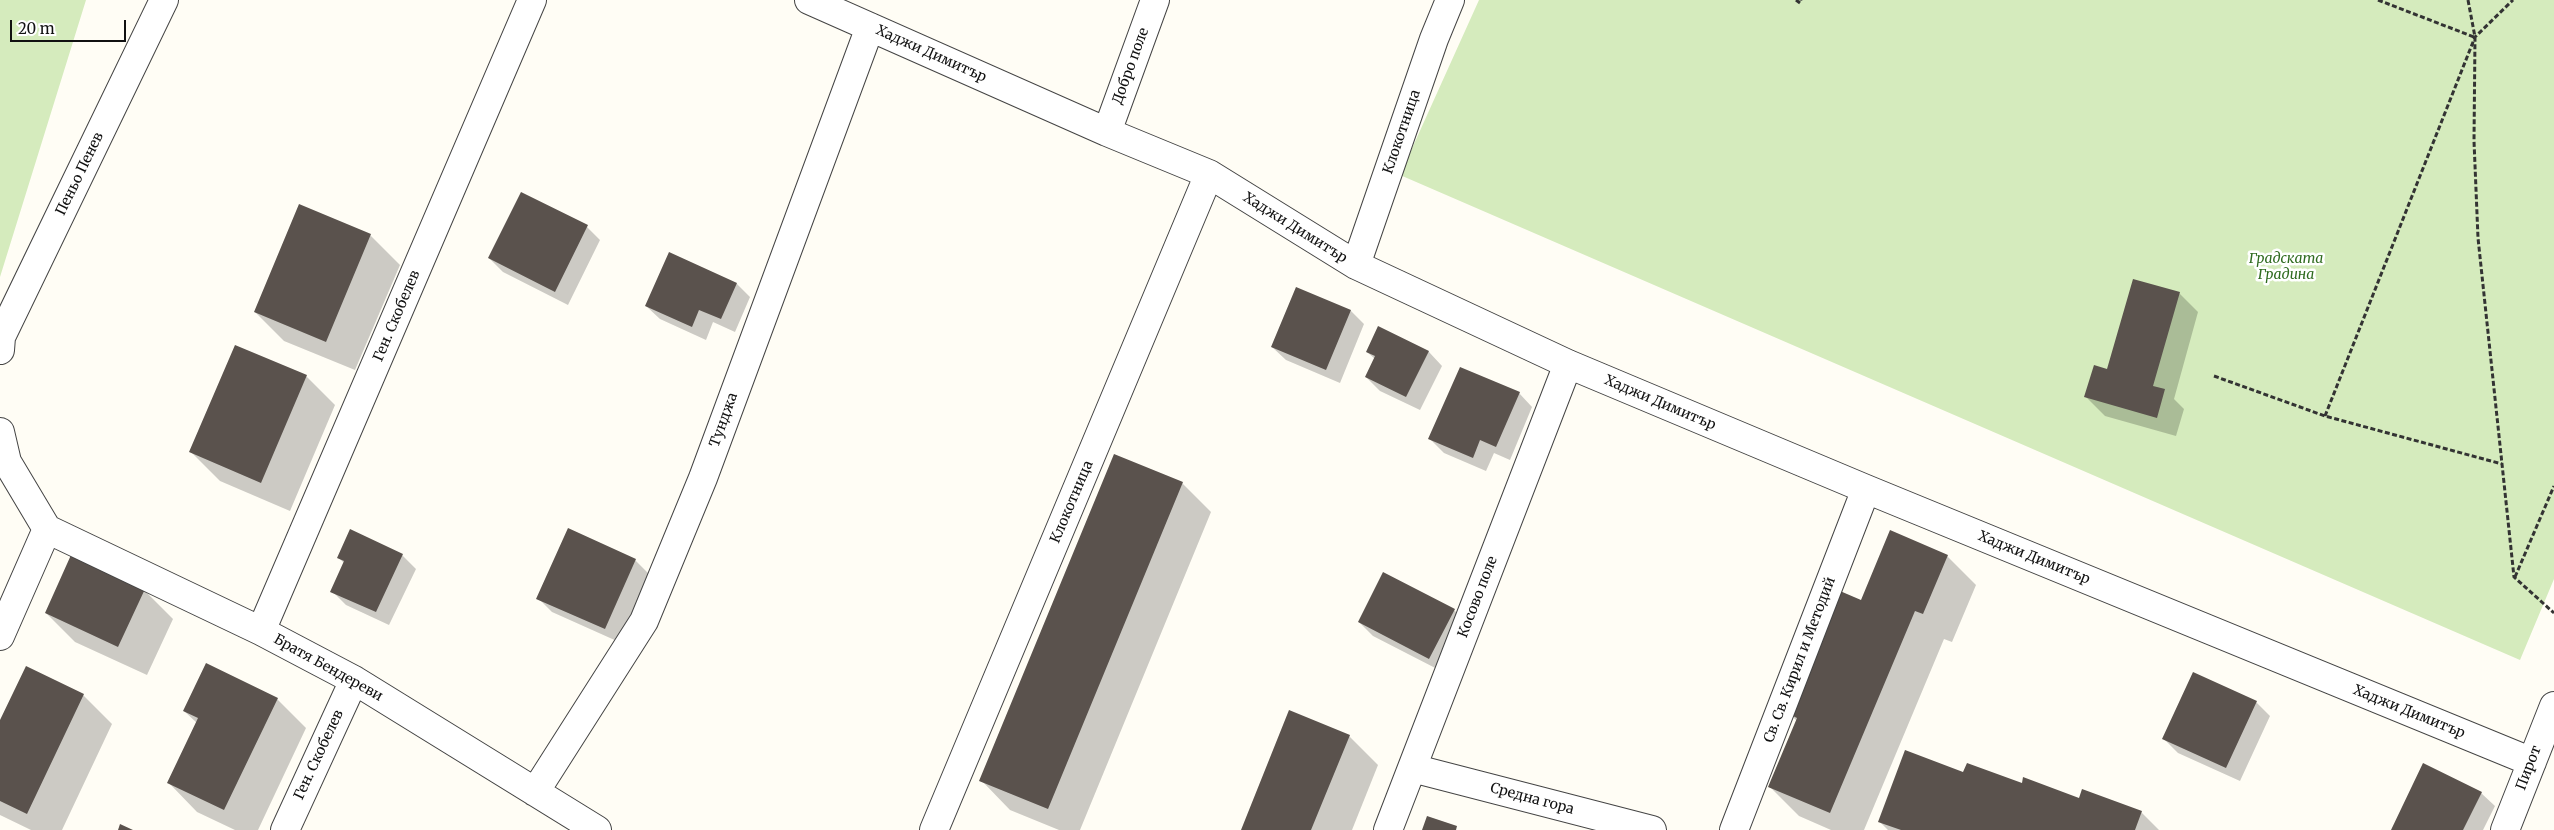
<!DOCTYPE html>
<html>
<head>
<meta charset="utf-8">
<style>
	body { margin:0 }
	#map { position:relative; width:2554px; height:830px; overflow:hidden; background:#fffdf5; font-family:Merriweather,serif }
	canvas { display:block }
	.scale { position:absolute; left:10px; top:20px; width:116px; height:22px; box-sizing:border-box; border:2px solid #111; border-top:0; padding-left:6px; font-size:15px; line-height:18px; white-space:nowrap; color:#111; -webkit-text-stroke:4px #fff; paint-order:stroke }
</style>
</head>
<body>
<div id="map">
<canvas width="2554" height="830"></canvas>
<div class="scale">20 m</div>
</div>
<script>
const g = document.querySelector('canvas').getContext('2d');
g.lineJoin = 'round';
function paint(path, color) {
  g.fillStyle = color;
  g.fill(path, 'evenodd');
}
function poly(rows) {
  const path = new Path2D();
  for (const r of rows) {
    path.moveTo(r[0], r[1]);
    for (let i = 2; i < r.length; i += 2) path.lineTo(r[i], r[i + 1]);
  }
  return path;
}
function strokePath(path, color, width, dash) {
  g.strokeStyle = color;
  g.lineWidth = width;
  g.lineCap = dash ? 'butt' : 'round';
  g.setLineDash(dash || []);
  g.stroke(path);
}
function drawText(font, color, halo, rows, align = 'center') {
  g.font = font + ' Merriweather,serif';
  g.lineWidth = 5;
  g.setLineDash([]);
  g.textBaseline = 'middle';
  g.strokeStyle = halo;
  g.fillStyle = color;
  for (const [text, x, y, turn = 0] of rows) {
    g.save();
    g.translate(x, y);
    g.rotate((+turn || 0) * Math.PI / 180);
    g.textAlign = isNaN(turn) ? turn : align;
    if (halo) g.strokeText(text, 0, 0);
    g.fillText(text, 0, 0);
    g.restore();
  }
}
const green = poly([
	[0,0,86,0,0,277],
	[1479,0,2554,0,2554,579,2520,660,1400,175]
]);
const shadow = poly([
	[587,227,600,240,568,305,503,272,489,258],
	[370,235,400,265,355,370,284,341,255,312],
	[737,284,750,297,735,332,713,322,706,340,660,319,646,306],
	[2179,293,2198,312,2174,399,2184,409,2176,436,2105,416,2086,397],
	[1351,311,1364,324,1340,383,1286,360,1272,347],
	[1379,328,1429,352,1442,366,1420,410,1380,391,1366,377,1375,359,1367,352],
	[306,376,335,405,290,511,220,481,191,452],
	[1519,393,1532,407,1510,460,1494,453,1486,471,1444,453,1430,439],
	[1182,483,1211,512,1080,830,1059,830,1010,810,981,780],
	[402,555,416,569,389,625,346,605,332,591,344,563,339,558],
	[1947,556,1976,585,1952,642,1944,639,1864,830,1831,830,1799,816,1770,787,1797,721,1790,714,1862,601],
	[635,560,649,574,619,642,552,612,538,598],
	[144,590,173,619,147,675,75,642,46,613],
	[1454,610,1467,623,1443,672,1373,636,1359,622],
	[83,695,112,724,62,830,31,830,0,815,0,723],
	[277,699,306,728,258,830,235,830,197,812,168,782,197,723,184,711],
	[2256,702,2270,716,2240,781,2178,753,2164,739],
	[1349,736,1378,765,1352,830,1243,830],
	[1964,773,2141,812,2159,830,1888,830,1879,821],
	[2481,793,2495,806,2483,830,2392,830]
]);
const building = poly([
	[521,192,588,225,555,292,488,258],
	[299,204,371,234,326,342,254,312],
	[669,252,737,283,721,319,699,310,692,327,645,306],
	[2133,279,2180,292,2153,386,2165,389,2157,418,2084,397,2094,365,2107,369],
	[1296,287,1351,310,1326,370,1271,347],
	[1378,326,1429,351,1406,397,1365,377,1375,356,1366,352],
	[235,345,307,375,261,483,189,452],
	[1460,367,1520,392,1496,447,1480,440,1473,458,1428,439],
	[1114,454,1183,482,1048,809,979,781],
	[568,528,636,559,605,629,536,599],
	[350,529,403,554,376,612,330,592,344,561,337,558],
	[1890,530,1948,555,1923,614,1915,611,1830,813,1768,787,1797,718,1789,714,1840,591,1861,600],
	[71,555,145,589,118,647,45,613],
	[1383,572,1455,609,1429,659,1358,622],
	[206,663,278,698,224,810,167,783,198,718,183,711],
	[26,666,84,694,27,814,0,801,0,720],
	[2193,672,2257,701,2226,768,2162,739],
	[1289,710,1350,735,1311,830,1241,830],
	[1905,750,1963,772,1967,763,2022,783,2023,777,2079,798,2082,789,2142,811,2135,830,1901,830,1878,822],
	[2423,763,2482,792,2463,830,2391,830],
	[1427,816,1457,826,1456,830,1422,830],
	[120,824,133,830,118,830]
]);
const path = poly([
	[1796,0,1800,3,1801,0],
	[2378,0,2474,37],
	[2468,0,2475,37,2474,141,2478,238,2514,577,2554,613],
	[2214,376,2325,416,2502,464],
	[2325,416,2475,37,2513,0],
	[2515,577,2554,486]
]);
const minor = poly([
	[809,0,1107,132,1209,174,1356,265,1568,364,1866,489,2532,762],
	[1107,132,1155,0],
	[1356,265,1434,39,1450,0],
	[0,350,1,337,164,0],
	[0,432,7,462,47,529],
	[47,529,261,631,354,680,597,830],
	[261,631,532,0],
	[0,636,47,529],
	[1412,768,1652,830],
	[535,792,644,621,703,478,870,27],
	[285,830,354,680],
	[934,830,1209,174],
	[1388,830,1568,364],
	[1734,830,1866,489],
	[2505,830,2554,706]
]);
const streetNames = [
	["Хаджи Димитър",931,54,24],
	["Добро поле",1131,66,-70],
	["Клокотница",1402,132,-71],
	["Пеньо Пенев",80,174,-64],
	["Хаджи Димитър",1295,228,32],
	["Ген. Скобелев",397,316,-67],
	["Хаджи Димитър",1660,403,23],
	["Тунджа",724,420,-70],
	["Клокотница",1072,502,-67],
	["Хаджи Димитър",2034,558,22],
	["Косово поле",1478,597,-69],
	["Св. Св. Кирил и Методий",1800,660,-69],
	["Братя Бендереви",328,668,29],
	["Хаджи Димитър",2409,712,22],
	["Ген. Скобелев",319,755,-65],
	["Пирот",2529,768,-69],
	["Средна гора",1532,799,15]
];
const parkNames = [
	["Градската",2286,259],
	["Градина",2286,275]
];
paint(green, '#d5ebbd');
paint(shadow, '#0003');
paint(building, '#5a524d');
strokePath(minor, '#444', 30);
strokePath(path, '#333', 3, [5, 2.5]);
strokePath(minor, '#fff', 28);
drawText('14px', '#111', '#fff', streetNames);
drawText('italic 14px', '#2f6b1f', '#fff', parkNames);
</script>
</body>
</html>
